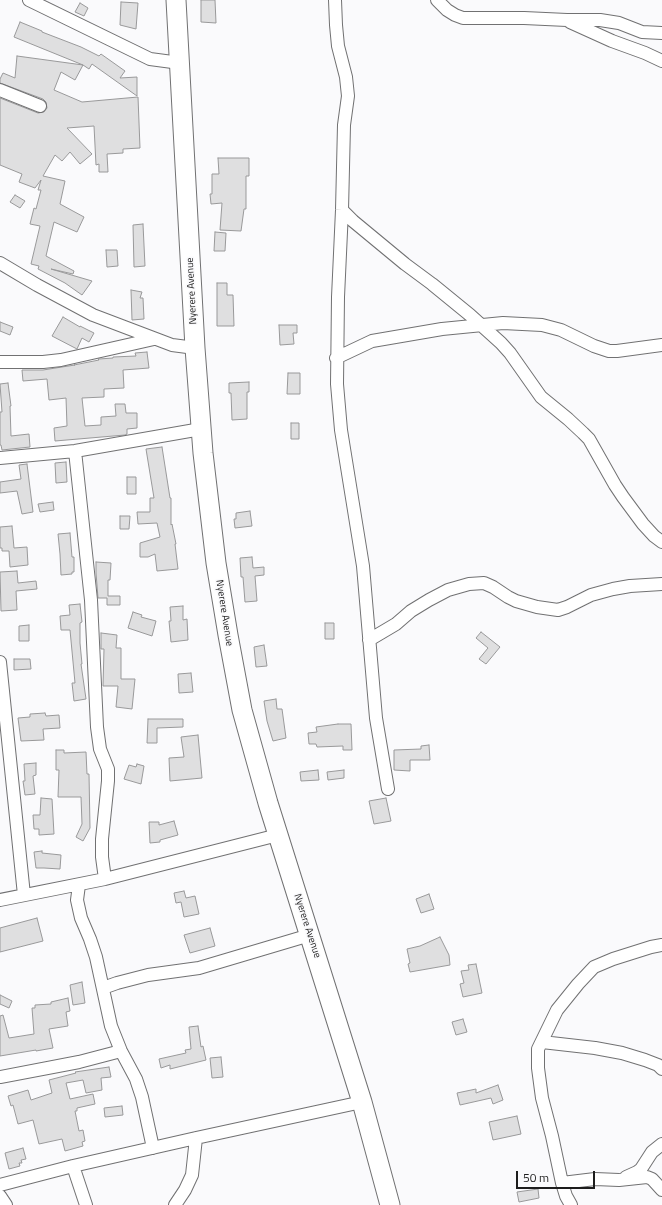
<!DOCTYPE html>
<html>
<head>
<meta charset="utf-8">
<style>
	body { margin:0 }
	#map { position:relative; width:662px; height:1205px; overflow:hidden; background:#fafafc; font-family:"Titillium Web",sans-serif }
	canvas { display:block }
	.scale { position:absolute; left:516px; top:1171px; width:79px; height:18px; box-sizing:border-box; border:2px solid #1d1d1d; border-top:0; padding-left:5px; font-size:12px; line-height:14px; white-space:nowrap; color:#1d1d1d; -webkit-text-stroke:3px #fafafc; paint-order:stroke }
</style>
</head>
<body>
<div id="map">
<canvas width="662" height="1205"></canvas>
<div class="scale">50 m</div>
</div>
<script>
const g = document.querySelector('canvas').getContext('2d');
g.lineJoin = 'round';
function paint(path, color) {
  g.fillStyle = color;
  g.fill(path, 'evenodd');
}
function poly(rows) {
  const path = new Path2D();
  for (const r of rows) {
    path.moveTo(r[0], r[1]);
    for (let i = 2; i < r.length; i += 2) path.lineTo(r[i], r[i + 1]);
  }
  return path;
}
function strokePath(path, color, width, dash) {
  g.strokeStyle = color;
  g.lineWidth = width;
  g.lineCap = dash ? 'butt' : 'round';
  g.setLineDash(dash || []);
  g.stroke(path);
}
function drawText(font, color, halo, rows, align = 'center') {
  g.font = font + ' "Titillium Web",sans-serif';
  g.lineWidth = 3;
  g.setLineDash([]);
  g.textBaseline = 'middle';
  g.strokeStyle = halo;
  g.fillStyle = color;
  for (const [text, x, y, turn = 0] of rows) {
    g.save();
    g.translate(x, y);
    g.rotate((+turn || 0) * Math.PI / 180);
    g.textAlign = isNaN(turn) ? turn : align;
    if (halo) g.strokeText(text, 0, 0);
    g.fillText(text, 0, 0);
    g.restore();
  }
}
const building = poly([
	[201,0,215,0,216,23,201,22,201,0],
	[121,2,138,3,136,29,120,25,121,2],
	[80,3,88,8,84,16,75,12,80,3],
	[20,22,42,31,42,32,81,47,99,56,101,54,125,71,120,78,137,77,137,96,92,64,89,69,83,65,14,37,20,22],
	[17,56,83,65,75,80,61,72,54,90,82,102,138,97,140,148,123,149,123,153,107,154,108,172,99,172,99,164,96,165,94,126,67,128,92,154,80,164,70,152,62,161,55,155,43,176,65,181,60,204,84,217,77,232,54,222,46,256,74,271,73,274,51,269,92,281,82,295,65,283,38,269,39,266,31,264,40,226,30,224,34,208,36,209,41,190,38,190,41,180,35,188,19,182,22,174,0,165,0,98,38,113,44,112,47,108,46,102,43,99,0,83,0,79,3,73,15,78,17,56],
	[218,158,249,158,249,176,246,176,246,209,244,209,241,231,220,230,222,203,211,204,210,194,212,194,212,174,219,174,218,158],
	[15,195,25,201,20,208,10,202,15,195],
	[143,224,145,266,134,267,133,225,143,224],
	[215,232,226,233,225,251,214,251,215,232],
	[106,250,117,250,118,266,107,267,106,250],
	[217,283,227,283,227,295,233,295,234,326,217,326,217,283],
	[131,290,142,292,140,298,143,298,144,319,132,320,131,290],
	[63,317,80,327,80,326,94,333,89,342,82,338,77,349,52,336,63,317],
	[0,322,13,327,10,335,0,331,0,322],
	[279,325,297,325,297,333,293,333,294,344,280,345,279,325],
	[147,352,149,368,123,370,124,388,104,389,104,397,82,398,85,426,101,425,101,417,116,416,115,404,125,404,126,413,137,413,137,428,127,429,127,434,125,435,55,441,54,428,67,426,66,398,49,400,47,379,23,381,22,370,43,370,62,367,75,365,74,365,99,360,98,359,99,359,113,358,113,357,136,356,135,353,147,352],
	[288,373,300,373,300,394,287,394,288,373],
	[249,382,249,392,247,392,247,419,232,420,231,393,229,393,229,383,249,382],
	[8,383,11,406,10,406,11,436,29,434,30,447,2,450,1,445,0,445,0,412,2,412,0,384,8,383],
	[291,423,299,423,299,439,291,439,291,423],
	[162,447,170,498,171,498,171,525,172,524,176,544,175,544,178,569,157,571,155,554,148,557,140,557,140,543,160,537,157,523,138,524,137,512,150,512,150,498,154,498,146,449,162,447],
	[66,462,67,482,56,483,55,463,66,462],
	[27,464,33,512,22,514,17,491,0,493,0,482,21,479,19,465,27,464],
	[127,477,136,477,136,494,127,494,127,477],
	[53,502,54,510,40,512,38,504,53,502],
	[250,511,252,526,235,528,234,519,236,519,236,513,250,511],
	[120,516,130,516,129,529,120,529,120,516],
	[12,526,14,548,27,547,28,565,10,567,9,551,2,551,2,548,0,548,0,527,12,526],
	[70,533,72,557,74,557,74,572,72,572,72,574,61,575,60,554,58,534,70,533],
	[252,557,253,568,264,567,264,575,255,576,257,601,245,602,243,577,241,577,240,558,252,557],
	[96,562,111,563,110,580,108,580,108,596,120,596,120,605,107,605,107,598,98,598,96,573,96,562],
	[17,571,18,583,36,581,37,589,16,591,17,610,1,611,0,572,17,571],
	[80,604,82,622,80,623,80,643,82,664,81,664,86,699,74,701,72,683,75,683,70,630,61,630,60,616,70,615,69,605,80,604],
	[183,606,183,620,187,619,188,640,171,642,169,621,171,621,170,607,183,606],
	[133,612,142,615,141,617,156,621,152,636,128,628,133,612],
	[325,623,334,623,334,639,325,639,325,623],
	[29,625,29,641,19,641,19,626,29,625],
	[481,632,500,647,486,664,479,659,488,648,476,638,481,632],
	[101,633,117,635,116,648,121,648,121,679,135,679,132,709,116,707,118,686,103,686,104,649,101,649,101,633],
	[264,645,267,666,256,667,254,647,264,645],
	[14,659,30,659,31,669,14,670,14,659],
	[191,673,193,692,179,693,178,674,191,673],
	[276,699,277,709,282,709,286,738,273,741,267,721,264,701,276,699],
	[45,713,46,716,59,715,60,728,43,729,44,740,21,741,18,718,30,717,30,714,45,713],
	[148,719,183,719,183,727,157,728,157,743,147,743,148,719],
	[338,724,351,724,352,750,343,750,343,746,317,747,316,744,309,744,308,733,317,732,316,727,338,724],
	[198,735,202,778,170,781,169,758,184,757,181,737,198,735],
	[429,745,430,760,410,760,410,771,394,770,394,750,421,749,421,746,429,745],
	[56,750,64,750,64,753,86,752,87,774,89,774,90,828,83,841,76,837,82,824,81,797,58,797,59,770,56,770,56,750],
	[36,763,36,775,33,776,35,794,25,795,23,781,25,781,24,764,36,763],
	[137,764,144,766,141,784,124,779,129,765,136,767,137,764],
	[318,770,319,780,301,781,300,772,318,770],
	[344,770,344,778,328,780,327,772,344,770],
	[41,798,52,799,54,834,39,835,39,829,34,829,33,815,40,815,41,798],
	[386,798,391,821,374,824,369,801,386,798],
	[174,821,178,835,160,840,160,842,150,843,149,822,159,822,159,825,174,821],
	[42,851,42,853,61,855,60,869,44,868,36,868,34,852,42,851],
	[184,891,186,898,195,896,199,914,184,917,181,902,176,903,174,893,184,891],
	[429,894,434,909,421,913,416,899,429,894],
	[37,918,43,941,0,952,0,928,37,918],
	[210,928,215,946,190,953,184,935,210,928],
	[440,937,449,955,450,965,410,972,408,964,410,963,407,949,420,946,440,937],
	[476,964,482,993,463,997,460,984,464,983,461,971,469,970,468,965,476,964],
	[82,982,85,1003,73,1005,70,985,82,982],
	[0,995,12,1001,9,1008,0,1004,0,995],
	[68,998,70,1011,66,1012,68,1026,49,1029,53,1048,36,1051,36,1050,0,1056,0,1016,3,1015,9,1038,34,1034,32,1008,35,1008,35,1005,51,1004,51,1002,68,998],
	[463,1019,467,1032,456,1035,452,1022,463,1019],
	[198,1026,201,1047,203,1046,206,1060,170,1069,170,1065,161,1068,159,1059,186,1053,185,1050,191,1049,189,1027,198,1026],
	[221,1057,223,1077,212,1078,210,1058,221,1057],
	[109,1067,111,1077,101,1078,102,1090,86,1093,83,1080,66,1083,70,1099,93,1094,95,1104,77,1108,77,1111,75,1111,79,1131,83,1130,85,1141,82,1142,83,1146,65,1151,62,1139,39,1144,33,1120,18,1124,13,1105,11,1106,8,1096,28,1090,31,1100,52,1093,49,1080,76,1073,75,1072,109,1067],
	[498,1085,503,1100,493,1104,491,1098,460,1105,457,1093,476,1089,476,1093,498,1085],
	[122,1106,123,1115,105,1117,104,1108,122,1106],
	[517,1116,521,1134,493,1140,489,1122,517,1116],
	[23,1148,26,1159,21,1160,22,1163,19,1163,20,1166,9,1169,5,1153,23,1148],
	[538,1189,539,1198,519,1202,517,1192,538,1189]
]);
const minor = poly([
	[29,0,150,59,180,63],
	[335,0,336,25,338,46,346,77,348,96,344,125,342,210,338,297,337,384,341,430,363,566,376,718,388,789],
	[437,0,447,10,455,15,463,18,524,18,567,20,600,20,619,23,642,32,662,33],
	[570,22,612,41,645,53,662,61],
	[0,90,40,106],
	[342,210,353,221,405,264,432,284,470,315,501,343,510,353,541,397,568,419,583,433,589,439,615,485,623,497,643,524,654,536,662,542],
	[0,263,37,285,93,315,172,345,195,348],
	[336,358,372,341,442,329,503,323,542,325,561,330,594,346,609,351,617,351,662,345],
	[0,362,43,362,61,360,154,339],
	[75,451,91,600,97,727,100,749,108,769,108,781,102,839,102,857,105,879],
	[0,458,75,451,201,429],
	[369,640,396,624,411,611,429,600,448,590,469,584,484,583,493,587,508,597,516,601,537,607,558,610,567,607,591,595,613,589,630,586,662,584],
	[0,662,24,895],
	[79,885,77,900,81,918,90,939,96,957,111,1026,121,1051,136,1079,142,1097,153,1148],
	[0,900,105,879,278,835],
	[103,988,117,983,148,975,199,968,310,935],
	[542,1042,595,1048,622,1053,645,1060,658,1065,662,1069],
	[0,1077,79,1062,121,1051],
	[73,1166,86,1205],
	[626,1177,637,1172,641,1169,652,1152,662,1144],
	[562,1183,595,1179,619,1180,647,1177,652,1179,662,1190],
	[0,1185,73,1166,196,1138,362,1102],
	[0,1196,6,1205],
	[175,1205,185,1190,192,1175,196,1138],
	[571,1205,566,1196,562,1183,552,1136,542,1098,538,1068,538,1049,557,1010,578,984,594,967,613,959,651,947,662,945]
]);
const primary = poly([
	[176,0,195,348,203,453,216,563,228,635,242,710,268,803,362,1102,390,1205]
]);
const streetNames = [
	["Nyerere Avenue",192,291,-93],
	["Nyerere Avenue",224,613,81],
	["Nyerere Avenue",307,926,72]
];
paint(building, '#dfdfe0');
strokePath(building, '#99999a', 1);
strokePath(minor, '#717172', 14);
strokePath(primary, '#717172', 21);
strokePath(minor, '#fff', 12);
strokePath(primary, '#fff', 19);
drawText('10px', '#1d1d1d', '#fafafc', streetNames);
</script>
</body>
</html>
